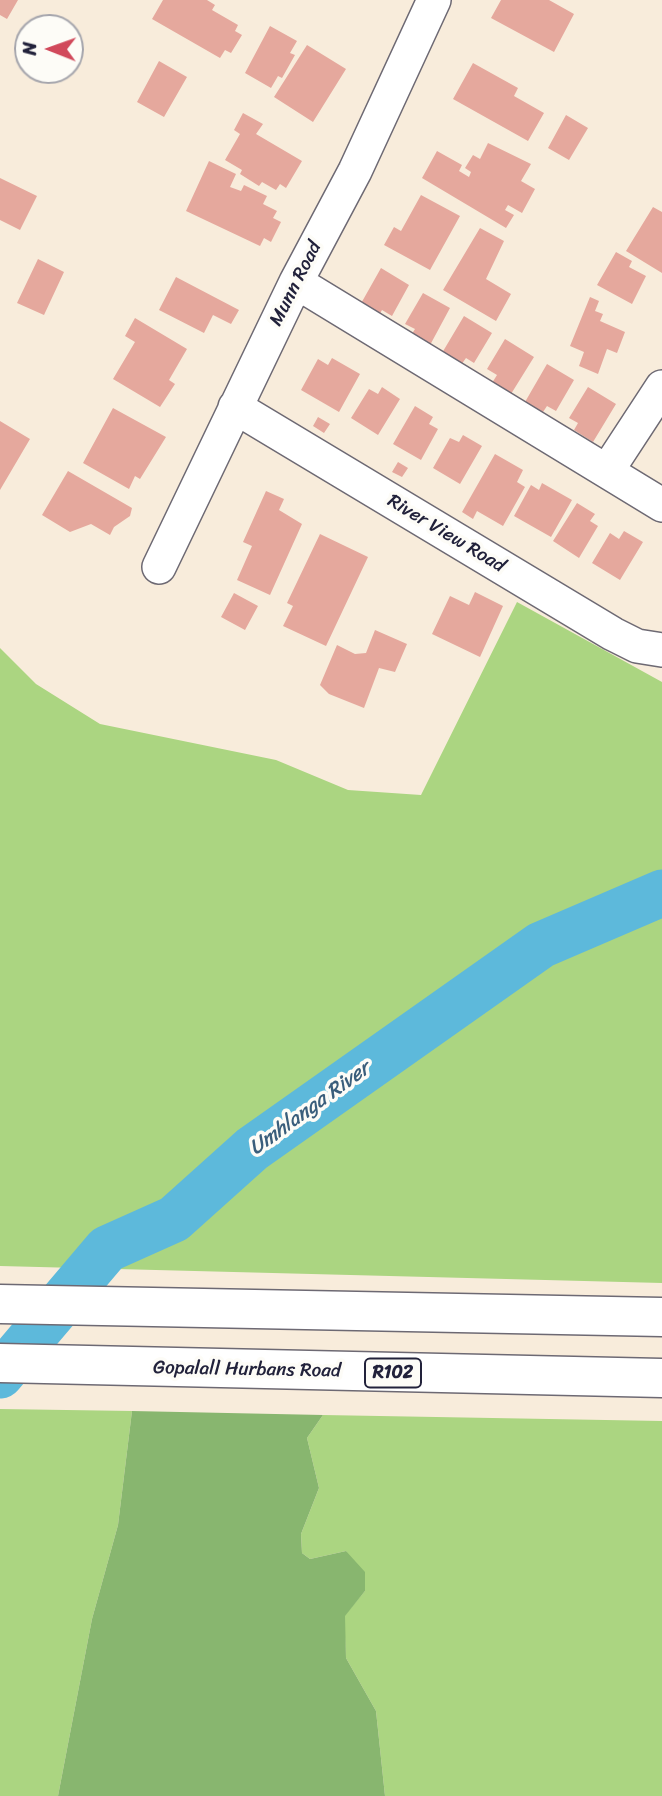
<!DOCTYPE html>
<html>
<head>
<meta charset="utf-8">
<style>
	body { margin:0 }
	#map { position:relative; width:662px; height:1796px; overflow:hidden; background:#f8ecdb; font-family:Sriracha,sans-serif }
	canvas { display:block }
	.north { position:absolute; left:14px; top:14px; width:70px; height:70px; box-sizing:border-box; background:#fdfcf7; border:2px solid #a5a5ac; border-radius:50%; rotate:271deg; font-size:19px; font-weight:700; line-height:28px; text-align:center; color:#22223b }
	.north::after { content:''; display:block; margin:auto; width:24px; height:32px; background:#d1495b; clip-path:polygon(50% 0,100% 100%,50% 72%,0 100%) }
</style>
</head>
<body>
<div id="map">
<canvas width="662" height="1796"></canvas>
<div class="north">N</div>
</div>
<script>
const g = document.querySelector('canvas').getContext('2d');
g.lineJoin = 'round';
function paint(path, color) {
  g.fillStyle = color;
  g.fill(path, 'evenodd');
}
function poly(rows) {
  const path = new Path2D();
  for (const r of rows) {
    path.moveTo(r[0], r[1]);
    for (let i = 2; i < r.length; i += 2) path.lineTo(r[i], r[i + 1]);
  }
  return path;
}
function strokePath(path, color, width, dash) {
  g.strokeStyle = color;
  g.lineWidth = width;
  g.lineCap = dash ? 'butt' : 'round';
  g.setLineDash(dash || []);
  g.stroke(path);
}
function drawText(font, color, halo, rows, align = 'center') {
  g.font = font + ' Sriracha,sans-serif';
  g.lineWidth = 7;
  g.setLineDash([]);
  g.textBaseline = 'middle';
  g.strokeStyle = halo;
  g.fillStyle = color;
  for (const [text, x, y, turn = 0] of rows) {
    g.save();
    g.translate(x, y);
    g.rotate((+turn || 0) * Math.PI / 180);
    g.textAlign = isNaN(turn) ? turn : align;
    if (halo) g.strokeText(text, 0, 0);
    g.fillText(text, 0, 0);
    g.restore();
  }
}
const green = poly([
	[517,602,662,682,662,1283,0,1266,0,648,36,684,100,724,276,760,348,790,421,795],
	[0,1409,132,1411,118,1525,92,1619,58,1796,0,1796],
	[323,1415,662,1421,662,1796,385,1796,376,1711,346,1658,344,1616,365,1591,346,1551,310,1559,302,1553,301,1534,319,1488,307,1438]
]);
const forest = poly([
	[132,1411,323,1415,307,1438,319,1488,301,1534,302,1553,310,1559,346,1551,365,1572,365,1591,345,1616,346,1658,376,1711,385,1796,58,1796,92,1619,118,1525]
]);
const river = poly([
	[0,1375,107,1249,174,1219,252,1149,541,945,662,893]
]);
const building = poly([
	[0,0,18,0,7,19,0,15],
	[163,0,207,0,215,5,212,10,238,25,235,31,242,35,231,53,225,50,220,58,152,19],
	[501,0,549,0,574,14,554,52,491,18],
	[270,26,297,41,290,53,295,55,282,78,278,76,271,88,245,73],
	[307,45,346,69,313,122,274,97],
	[159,61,187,77,164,117,137,102],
	[473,63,518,88,514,96,544,113,528,141,453,99],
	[243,113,263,124,256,134,302,161,286,188,280,184,276,190,262,182,259,186,240,174,242,170,225,160,240,134,234,130],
	[566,115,588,128,569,160,548,148],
	[488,143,531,164,521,181,535,189,522,213,508,205,505,210,514,215,506,228,422,178,437,151,462,165,459,171,469,177,471,172,465,168,473,155,480,159],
	[209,161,236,174,230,187,241,191,244,185,267,196,263,204,277,211,273,218,281,222,271,242,264,238,260,246,186,211],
	[0,178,37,196,20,230,0,220],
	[421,195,460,216,430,270,384,245,394,227,401,231],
	[653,207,662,212,662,273,626,251],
	[480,228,504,241,486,279,511,294,496,321,443,290],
	[616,252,632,261,629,267,646,276,632,304,597,285],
	[38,259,64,272,44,315,17,303],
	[381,268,409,285,392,316,382,310,378,317,359,307],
	[176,277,239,310,231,324,213,315,204,333,159,310],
	[423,293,450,308,429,347,410,337,415,329,405,324],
	[590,297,599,301,595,311,603,314,600,321,625,332,617,353,607,349,598,374,579,366,584,352,570,346],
	[464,316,492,333,474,363,466,358,461,365,442,353],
	[135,318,187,349,169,380,175,384,160,407,113,379,135,342,125,336],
	[505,339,534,357,511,394,492,383,497,375,487,369],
	[332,358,360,374,339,412,301,390,318,359,328,365],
	[547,364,574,380,556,411,547,406,543,412,525,402],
	[382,387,400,399,378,435,351,418,369,389,378,394],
	[588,387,616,404,593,442,574,430,578,423,569,418],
	[415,406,433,417,429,424,438,429,421,460,393,444],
	[113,408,166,437,140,479,135,476,129,489,83,463],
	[318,417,330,424,324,433,313,426],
	[0,421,30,439,0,490],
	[463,435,482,446,460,484,433,468,450,438,459,442],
	[495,454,523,470,517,482,525,487,503,526,477,511,473,519,462,512],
	[398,462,408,468,402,477,392,472],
	[68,471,132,508,130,516,114,527,110,535,91,524,70,532,42,515],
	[542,483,572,500,551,537,514,516,531,485,539,490],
	[266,491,284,499,279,510,302,524,270,595,237,580,252,546,243,542],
	[577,503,595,514,590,521,598,526,579,558,553,541],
	[624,531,643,542,620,580,592,563,610,533,619,539],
	[320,534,368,557,326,646,283,626,293,606,287,603],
	[475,592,503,606,480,657,432,634,450,596,469,605],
	[234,593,258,606,245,630,221,617],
	[375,630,407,644,395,672,379,668,364,708,329,694,320,685,337,645,355,654,366,653]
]);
const minor = poly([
	[296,282,662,505],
	[235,407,613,634,637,646,662,650],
	[607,471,662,387],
	[159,567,296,282,355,171,434,0]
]);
const major = poly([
	[0,1304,662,1317],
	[0,1363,662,1378]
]);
const shields = [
	[393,1373,56]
];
const shieldNames = [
	["R102",393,1373]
];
const streetNames = [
	["Munn Road",296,284,-63],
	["River View Road",446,534,31],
	["Gopalall Hurbans Road",247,1370,1]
];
const waterNames = [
	["Umhlanga River",310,1109,-36]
];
paint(green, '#abd581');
paint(forest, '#88b66f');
strokePath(river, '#5db9db', 47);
paint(building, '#e5a89d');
strokePath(minor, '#6d6973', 36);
strokePath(major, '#6d6973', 41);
strokePath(minor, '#fff', 33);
strokePath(major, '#fff', 38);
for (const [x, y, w] of shields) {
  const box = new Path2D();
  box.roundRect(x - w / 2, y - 14.5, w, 29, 5);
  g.fillStyle = '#fdfcf7';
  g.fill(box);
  strokePath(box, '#22223b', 2);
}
drawText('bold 18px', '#22223b', null, shieldNames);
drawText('19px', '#22223b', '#fdfcf7', streetNames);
drawText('italic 21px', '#3a5e7b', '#fdfcf7', waterNames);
</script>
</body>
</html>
